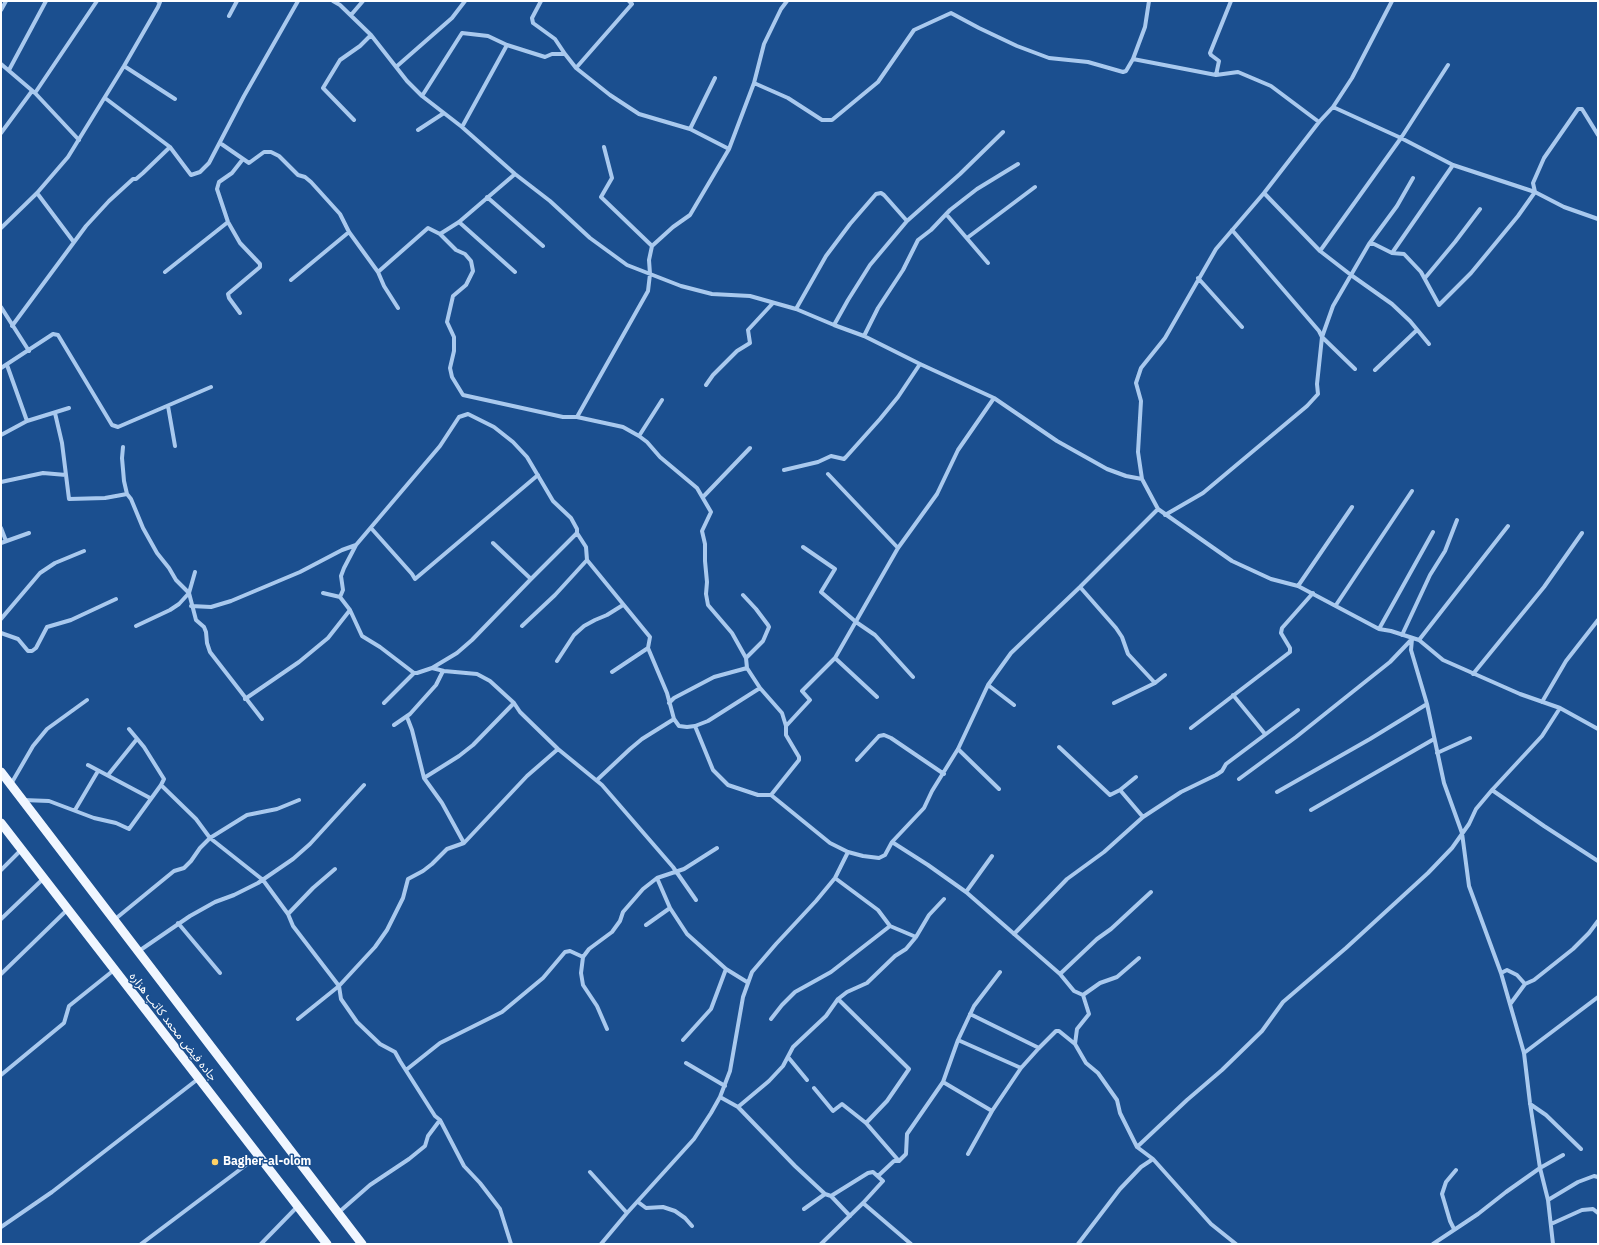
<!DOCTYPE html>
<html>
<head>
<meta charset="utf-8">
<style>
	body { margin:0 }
	#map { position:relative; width:1599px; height:1245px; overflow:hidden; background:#1b4f8f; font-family:"IBM Plex Sans",sans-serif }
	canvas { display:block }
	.frame { position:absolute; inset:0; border:2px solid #fff; pointer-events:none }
</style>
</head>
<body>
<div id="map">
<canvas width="1599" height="1245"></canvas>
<div class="frame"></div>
</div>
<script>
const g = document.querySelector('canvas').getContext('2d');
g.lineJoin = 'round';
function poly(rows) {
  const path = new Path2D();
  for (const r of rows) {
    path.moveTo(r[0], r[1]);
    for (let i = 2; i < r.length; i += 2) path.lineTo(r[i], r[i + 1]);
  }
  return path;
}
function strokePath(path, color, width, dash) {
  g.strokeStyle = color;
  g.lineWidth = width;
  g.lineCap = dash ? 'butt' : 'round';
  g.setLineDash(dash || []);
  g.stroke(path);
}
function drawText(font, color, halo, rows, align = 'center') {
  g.font = font + ' "IBM Plex Sans","Noto Sans Arabic",sans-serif';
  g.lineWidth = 3;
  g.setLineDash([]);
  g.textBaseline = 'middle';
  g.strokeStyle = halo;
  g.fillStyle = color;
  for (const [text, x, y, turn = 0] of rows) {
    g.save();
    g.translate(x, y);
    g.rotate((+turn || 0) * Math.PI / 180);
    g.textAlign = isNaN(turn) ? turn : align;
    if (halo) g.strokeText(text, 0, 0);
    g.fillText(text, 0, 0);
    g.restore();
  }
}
const street = poly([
	[333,1,340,5,371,35,407,81,422,96,462,127,515,174,550,201,590,238,627,265,681,286,712,294,750,296,796,309,834,325,864,336,920,364,994,398,1057,441,1107,469,1126,476,1142,479],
	[541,1,532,18,533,23,555,39,565,54,576,68,610,95,639,114,690,129,729,149],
	[1392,1,1352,78,1333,107,1319,122,1264,193,1216,249,1165,338,1141,368,1136,383,1141,401,1138,452,1142,479,1158,509,1232,561,1271,579,1298,586,1379,629,1391,631,1419,640,1443,660,1520,694,1560,708,1598,729],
	[1,10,6,1],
	[351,15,363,1],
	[229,16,237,1],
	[1133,59,1216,75,1238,72,1271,86,1319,122],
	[1,64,35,93,79,140],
	[124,66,175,99],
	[396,67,452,18,465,1],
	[576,68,632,4,629,1],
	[9,70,46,1],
	[1216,75,1219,61,1211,55,1210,53,1231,1],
	[754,83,788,98,822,120,832,120,878,82,914,30,951,13,979,28,1017,46,1049,58,1088,62,1123,72,1126,71,1133,59,1145,27,1149,1],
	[35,93,97,1],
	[422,96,462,33,488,36,507,45,545,57,552,54,565,54],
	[105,98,170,147,191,175,200,172,209,163,244,96,298,1],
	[1333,107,1401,138,1453,165,1535,192,1564,207,1598,219],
	[354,120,323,88,340,60,360,46,371,35],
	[462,127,507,45],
	[690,129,715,78],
	[418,130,444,113],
	[1,133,32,91],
	[220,143,249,163,264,152,271,152,279,156,298,175,305,177,311,182,340,214,349,232,378,272,384,286,398,308],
	[604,147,612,178,601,197,652,246],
	[37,193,73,241],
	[1264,193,1320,251,1351,275,1392,304,1410,321,1429,344],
	[487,197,543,246],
	[946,214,988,263],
	[459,222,515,272],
	[1,228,37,193,68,157,124,66,158,7,160,2,158,1],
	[1232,230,1319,331,1322,337,1355,369],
	[440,234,459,222,515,174],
	[967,238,1035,187],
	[1369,244,1397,206,1413,178],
	[1320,251,1401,138,1448,65],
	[1392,253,1453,165],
	[165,272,228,222],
	[378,272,428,228,440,234,456,250,465,254,471,261,473,271,466,285,453,296,447,322,454,337,454,351,450,368,452,377,463,395,563,417,577,417,623,427,639,436,647,442,660,457,697,488,711,512,702,531,705,544,705,561,707,582,706,594,708,605,732,633,746,658,747,668,760,688,782,713,786,726,786,735,799,757,799,760,771,795],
	[1198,278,1242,327],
	[1425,278,1455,242,1480,209],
	[291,280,349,232],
	[1,307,29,351],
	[796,309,826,256,850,224,876,194,881,193,884,195,907,221],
	[240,313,229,298,228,294,260,267,260,264,240,243,228,222,217,189,219,182,232,173,243,159],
	[834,325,848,300,870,265,907,221,960,174,1003,132],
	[12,326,86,226,109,201,133,179,136,179,143,173,170,147],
	[864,336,878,308,903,270,918,240,931,230,950,210,977,189,1018,164],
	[7,365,27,421],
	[1,368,53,334,58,335,112,425,118,427,211,387],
	[1375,370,1417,330],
	[706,385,713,375,737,351,750,343,748,330,773,303],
	[168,406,175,446],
	[55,413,62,443,69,499,105,498,127,494],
	[577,417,648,291,650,274,649,260,652,246,673,227,690,215,729,149,754,83,764,44,781,9,787,1],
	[1,435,27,421,69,408],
	[639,436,662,400],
	[123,447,122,458,124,481,127,494,131,499,143,528,157,553,169,568,176,580,189,593,196,620,204,627,206,632,207,643,210,652,262,719],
	[784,470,818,462,831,456,844,459,846,457,880,419,898,397,920,364],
	[828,474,898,548],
	[1,482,43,473,66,475],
	[703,497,750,448],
	[1165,515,1203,493,1307,406,1318,394,1317,384,1322,337,1333,306,1369,244,1374,244,1392,253,1404,254,1421,272,1439,305,1471,273,1518,216,1535,192,1533,183,1544,158,1578,109,1582,109,1598,135],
	[1,528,6,541],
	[371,528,412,574,415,579,538,475],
	[577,533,531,579,472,640,457,653,432,668,417,673,414,673,380,647,362,636,350,610,340,597,343,590,341,576,344,568,356,545,440,446,459,417,468,414,494,427,513,442,527,457,553,501,571,518,577,529,577,533,586,547,587,560,650,637,648,648,667,693,674,719,679,726,687,727,695,726,708,721,760,688],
	[1,543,29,533],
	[493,543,531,579],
	[803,547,835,569,821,592,856,622,875,635,913,677],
	[1298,586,1352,507],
	[1080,587,1116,628,1122,637,1128,654,1155,683],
	[323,593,340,597],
	[743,595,756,609,768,625,769,627,763,641,746,658],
	[1336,605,1412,491],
	[191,606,211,607,231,601,300,572,342,550,356,545],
	[1,619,40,573,55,563,84,551],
	[136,626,170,610,179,604,189,593,195,572],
	[522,626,555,595,587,560],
	[1379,629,1433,532],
	[1,633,18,639,28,651,32,651,36,648,47,627,71,620,116,599],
	[1402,635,1430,575,1445,551,1457,520],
	[1412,639,1411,650,1427,704,1444,783,1462,833,1469,886,1501,973,1524,1053,1530,1103,1540,1168,1548,1200,1553,1244],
	[1419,640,1508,526],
	[835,658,877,697],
	[557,661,574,635,584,626,595,620,607,615,623,605],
	[432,668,444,671,477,674,490,681,514,703,520,712,558,749,602,785,673,867,696,900],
	[612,672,648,648],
	[1473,674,1544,587,1582,533],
	[988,685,1014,705],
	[1233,695,1265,734],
	[245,699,299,662,328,638,350,610],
	[1542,702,1566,661,1598,620],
	[384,703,414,673],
	[669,703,674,698,714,677,747,668],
	[1114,703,1155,683,1165,675],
	[407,717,412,730,424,778,442,803,464,843],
	[394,725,410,714,436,685,443,671],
	[695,726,713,770,728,785,758,795,771,795,830,843,848,852,863,856,879,858,885,855,892,842,924,808,932,791,958,749,988,685,1011,653,1080,587,1158,509],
	[786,726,810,700,802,691,835,658,898,548,937,494,958,450,994,398],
	[1191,728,1290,652,1290,648,1281,633,1282,628,1313,593],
	[1059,747,1110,795,1120,790,1136,777],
	[958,749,999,789],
	[1437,753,1470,738],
	[857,760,879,736,884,735,891,738,944,774],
	[88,765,150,798],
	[108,775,137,739],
	[424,778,459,756,473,745,514,703],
	[1239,779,1296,737,1390,662,1412,639],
	[597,780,630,749,642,739,674,719],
	[11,784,33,746,47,729,87,700],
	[161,785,196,819,210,838,263,880,288,914,293,926,339,986,298,1019],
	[1120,790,1143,817],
	[1492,790,1544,826,1598,861],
	[1277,792,1370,739,1427,704],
	[23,800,49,801,94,818,116,823,129,829,161,785,164,779,144,747,129,729],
	[75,810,98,771],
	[1311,810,1434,739],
	[892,842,928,865,966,892,1060,974,1074,991,1083,995,1089,1014,1077,1029,1075,1044,1086,1063,1098,1073,1117,1100,1120,1113,1137,1147,1153,1159,1211,1224,1236,1244],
	[1,870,21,850],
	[657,878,670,908,687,934,726,969,747,982],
	[835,878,878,910,890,926,916,937],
	[966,892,992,856],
	[288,914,313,888,335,869],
	[1,919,43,879],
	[114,920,174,871,184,868,191,861,200,848,210,838,247,815,277,809,299,800],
	[178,923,220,973],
	[646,925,670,908],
	[1014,934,1067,879,1104,852,1143,817,1181,792,1216,775,1222,771,1226,764,1298,710],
	[139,951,190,916,215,902,234,895,258,883,293,859,310,844,364,785],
	[1501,973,1507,970,1517,975,1525,984],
	[1,974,67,910],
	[1060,974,1097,939,1111,929,1151,892],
	[1083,995,1100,983,1117,977,1139,958],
	[838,999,909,1069,887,1101,866,1123],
	[1511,1003,1525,984,1534,980,1573,949,1589,933,1598,921],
	[970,1014,1039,1048],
	[771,1019,782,1005,795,992,831,972,890,926],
	[607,1029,597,1006,583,985,581,973,583,957,589,949,612,932,620,921,623,912,643,889,657,878,684,869,717,848],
	[683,1040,711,1009,726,969],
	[958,1040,1021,1068],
	[1524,1053,1598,997],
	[788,1057,807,1080],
	[686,1063,725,1086],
	[406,1070,440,1043,502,1012,543,978,565,952,570,951,583,957],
	[1,1075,64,1023,69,1006,114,970],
	[943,1082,992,1111],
	[814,1088,833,1111,842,1104,866,1123,899,1161],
	[720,1097,738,1107,795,1166,825,1194,831,1196,850,1216],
	[1530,1104,1546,1115,1581,1149],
	[738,1107,769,1081,783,1066,793,1047,826,1016,838,999,847,992,867,983,895,956,906,949,916,937,929,915,944,899],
	[1137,1147,1187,1100,1222,1070,1262,1031,1283,1002,1346,948,1428,873,1452,848,1469,824,1476,809,1492,790,1542,736,1560,708],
	[968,1154,992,1111,1021,1068,1039,1048,1056,1031,1059,1031,1075,1044],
	[590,1172,627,1213],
	[878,1176,894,1161,899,1161,906,1154,907,1134,943,1082,958,1040,974,1006,1000,972],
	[1548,1200,1578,1182,1594,1176,1598,1177],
	[638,1202,646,1208,663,1207,675,1211,685,1218,692,1226],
	[863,1203,911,1244],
	[804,1209,825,1194],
	[338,1213,370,1185,409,1159,425,1146,428,1136,440,1120],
	[1551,1224,1582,1210,1593,1209,1598,1213],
	[1,1227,52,1192,198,1079],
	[1454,1229,1450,1221,1442,1194,1446,1182,1456,1170],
	[141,1244,258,1156],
	[261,1244,297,1207],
	[511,1244,500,1209,480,1183,464,1166,440,1120,435,1116,400,1061,395,1052,380,1044,357,1022,341,999,339,986,375,947,387,930,403,898,408,879,423,871,432,864,447,849,464,843,527,776,558,749],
	[601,1244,627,1213,694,1139,711,1113,720,1097,730,1071,743,997,752,972,776,944,816,901,835,878,848,852],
	[821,1244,863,1203,883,1181,873,1172,868,1173,831,1196],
	[1078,1244,1120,1189,1141,1167,1153,1159],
	[1433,1244,1478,1214,1506,1192,1540,1168,1563,1155]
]);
const primary = poly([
	[1,772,362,1244],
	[1,823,327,1244]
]);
const markers = [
	[215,1162,4,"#ffd166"]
];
const streetNames = [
	["جاده فیض محمد کاتب هزاره",173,1027,52]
];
const poiNames = [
	["Bagher-al-olom",223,1162]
];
strokePath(street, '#a9c9ee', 4);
strokePath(primary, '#f0f6ff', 9);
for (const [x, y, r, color] of markers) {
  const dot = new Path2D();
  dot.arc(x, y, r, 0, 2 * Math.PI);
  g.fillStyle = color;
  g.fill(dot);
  strokePath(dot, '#1b4f8f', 1.5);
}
drawText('12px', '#fff', '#1b4f8f', streetNames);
drawText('bold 12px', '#fff', '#1b4f8f', poiNames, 'left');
</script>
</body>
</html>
